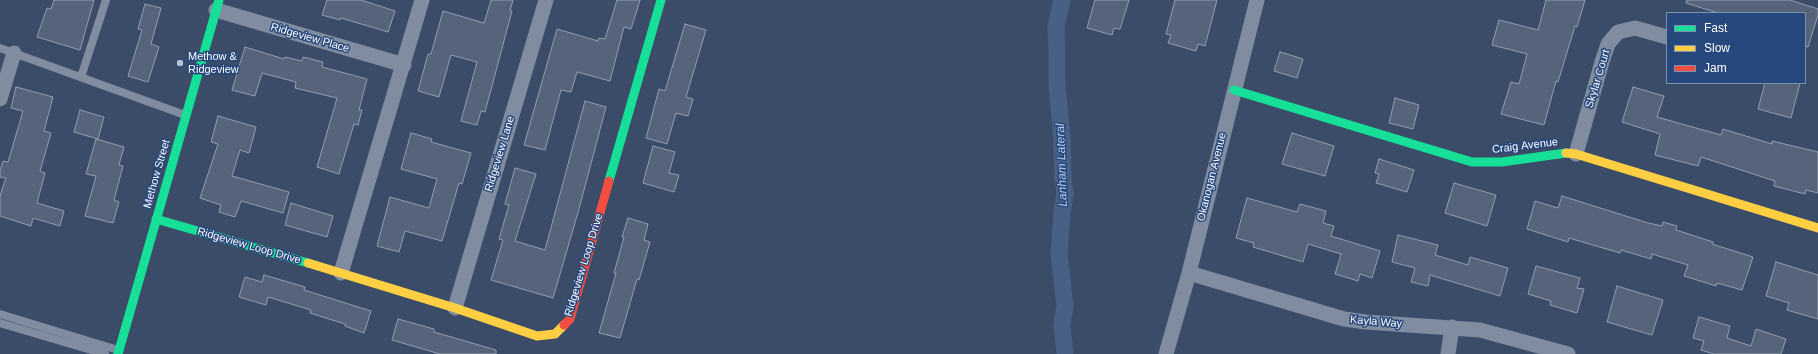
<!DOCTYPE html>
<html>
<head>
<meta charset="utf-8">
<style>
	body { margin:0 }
	#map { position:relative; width:1818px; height:354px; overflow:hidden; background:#3b4c69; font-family:Helvetica,sans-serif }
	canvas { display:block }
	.legend { position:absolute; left:1666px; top:12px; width:140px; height:72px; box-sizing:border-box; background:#27487d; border:1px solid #7d91b1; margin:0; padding:5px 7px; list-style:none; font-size:12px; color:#fff }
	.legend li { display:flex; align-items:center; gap:8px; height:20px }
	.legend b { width:20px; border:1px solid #7d91b1 }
</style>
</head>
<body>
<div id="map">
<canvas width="1818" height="354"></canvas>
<ul class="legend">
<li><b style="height:5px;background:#16e098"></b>Fast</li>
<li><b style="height:5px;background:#ffcf43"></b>Slow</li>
<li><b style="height:5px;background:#f24e42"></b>Jam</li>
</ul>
</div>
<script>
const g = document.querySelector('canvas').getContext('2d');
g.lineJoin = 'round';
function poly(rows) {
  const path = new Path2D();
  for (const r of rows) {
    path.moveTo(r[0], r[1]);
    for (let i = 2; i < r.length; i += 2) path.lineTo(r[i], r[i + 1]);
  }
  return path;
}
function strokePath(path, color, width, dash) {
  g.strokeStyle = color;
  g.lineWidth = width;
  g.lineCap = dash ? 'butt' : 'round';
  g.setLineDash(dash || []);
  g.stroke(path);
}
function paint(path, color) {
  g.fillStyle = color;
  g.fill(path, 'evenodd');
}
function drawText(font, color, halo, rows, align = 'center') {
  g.font = font + ' Helvetica,sans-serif';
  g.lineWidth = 3;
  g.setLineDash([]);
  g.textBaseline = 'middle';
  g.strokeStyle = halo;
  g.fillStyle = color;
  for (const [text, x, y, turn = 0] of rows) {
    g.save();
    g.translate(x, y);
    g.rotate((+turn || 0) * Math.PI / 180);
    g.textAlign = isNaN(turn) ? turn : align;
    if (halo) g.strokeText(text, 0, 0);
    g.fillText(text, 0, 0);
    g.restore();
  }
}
const canal = poly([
	[1062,0,1056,27,1057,54,1057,86,1062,139,1063,177,1065,193,1062,214,1059,254,1065,306,1062,325,1065,354]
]);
const building = poly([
	[54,0,94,0,80,50,37,37,47,8,51,9,54,0],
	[327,0,361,0,395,11,388,32,341,18,340,20,322,15,327,0],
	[491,0,513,0,510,11,512,11,485,112,481,111,477,125,461,121,477,62,451,55,439,97,418,91,428,54,431,54,443,11,484,23,491,0],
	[617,0,640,0,631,29,624,27,610,81,577,72,571,92,561,90,545,150,524,145,557,29,598,41,599,38,605,39,617,0],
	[1095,0,1129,0,1120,29,1114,28,1112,35,1087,28,1095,0],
	[1175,0,1217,0,1205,46,1198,44,1196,51,1168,43,1171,35,1166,34,1175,0],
	[1546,0,1585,0,1577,27,1575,26,1558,82,1556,81,1544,125,1501,114,1511,82,1519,84,1527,54,1492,45,1499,20,1538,30,1546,0],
	[1687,0,1790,0,1818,9,1818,15,1808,47,1805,46,1805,13,1718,13,1686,3,1687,0],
	[145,4,161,8,151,44,159,47,148,82,128,76,142,30,138,29,145,4],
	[685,24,706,30,686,97,693,99,688,116,676,113,667,144,646,138,659,89,665,91,685,24],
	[245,47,284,59,285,57,302,61,303,57,323,62,322,67,367,79,359,110,362,110,358,125,354,124,339,174,317,167,337,98,295,88,296,82,262,73,255,96,232,90,245,47],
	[1280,52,1303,59,1297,78,1274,71,1280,52],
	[1765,83,1800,83,1791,118,1758,109,1765,83],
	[16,87,53,97,44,131,51,133,40,171,45,173,37,203,64,211,60,226,33,218,31,226,0,216,0,196,6,178,0,177,0,171,3,161,8,162,23,111,11,108,16,87],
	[1633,87,1664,96,1657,117,1721,135,1723,129,1772,144,1772,141,1818,152,1818,193,1806,190,1805,194,1774,186,1775,181,1701,157,1698,166,1655,155,1660,134,1622,122,1633,87],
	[1395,98,1419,105,1413,129,1389,123,1395,98],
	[585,101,606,107,579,209,553,298,491,280,503,240,499,239,509,205,505,204,515,168,536,174,515,241,545,250,585,101],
	[80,110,104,117,98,139,74,132,80,110],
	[218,116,256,127,249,153,240,150,232,176,289,192,283,213,241,201,235,217,219,212,221,205,200,198,218,144,211,142,218,116],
	[411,133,432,139,431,142,471,153,462,184,459,183,442,241,405,231,399,252,377,246,390,197,429,208,437,179,401,169,411,133],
	[1292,133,1334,146,1325,176,1282,164,1292,133],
	[96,139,124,147,119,165,123,166,114,200,119,202,113,223,85,216,96,176,86,174,96,139],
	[653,146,675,152,669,173,679,175,674,192,643,183,653,146],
	[1379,159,1414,170,1407,192,1376,183,1379,174,1375,173,1379,159],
	[1454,183,1496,195,1487,226,1445,213,1454,183],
	[1562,196,1648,223,1662,226,1663,222,1677,226,1676,230,1713,242,1712,244,1753,257,1742,290,1717,283,1716,286,1684,276,1688,265,1652,254,1651,259,1621,250,1620,253,1569,238,1568,242,1527,229,1535,201,1558,208,1562,196],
	[1247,198,1297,212,1300,204,1326,211,1323,223,1334,226,1331,236,1380,251,1372,278,1360,274,1358,281,1335,274,1341,254,1308,244,1303,262,1253,247,1254,243,1236,238,1247,198],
	[291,203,333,216,327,237,285,225,291,203],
	[628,218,648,224,644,240,650,242,639,280,637,279,620,338,599,333,616,273,614,273,624,237,622,237,628,218],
	[1398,235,1438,245,1435,255,1468,265,1470,257,1508,268,1500,296,1430,275,1428,286,1411,282,1415,268,1392,262,1398,235],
	[1776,262,1818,275,1818,319,1787,310,1789,303,1766,296,1776,262],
	[1536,266,1580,278,1577,288,1584,289,1577,313,1550,305,1551,301,1528,294,1536,266],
	[264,275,305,287,304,290,371,311,364,333,345,326,345,324,310,313,311,310,268,297,266,305,239,297,245,277,262,282,264,275],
	[1617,286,1663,300,1652,335,1607,322,1617,286],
	[1699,317,1730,326,1727,338,1751,346,1756,329,1786,339,1781,354,1714,354,1701,350,1704,341,1693,338,1699,317],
	[398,319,434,329,434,332,496,350,496,354,440,354,392,340,398,319]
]);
const lane = poly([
	[0,48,185,115],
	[81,77,106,0],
	[0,314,118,350],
	[0,323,105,354]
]);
const street = poly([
	[216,10,404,65],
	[0,99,14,53],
	[1576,154,1602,62,1608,44,1618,32,1635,28,1667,37],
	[341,273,422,0],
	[1189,273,1344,319,1366,322,1480,330,1568,354],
	[455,308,546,0],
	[1166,354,1189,273,1257,0],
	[1448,354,1452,327]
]);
const fast = poly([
	[1234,90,1472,162,1502,162,1566,153],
	[609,181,661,0],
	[156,219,308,263],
	[118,354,219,0]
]);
const slow = poly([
	[1566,153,1576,154,1818,228],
	[308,263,455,308,537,336,555,334,564,325]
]);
const jam = poly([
	[564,325,570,319,609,181]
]);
const markers = [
	[180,63,4,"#bac0ca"]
];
const streetNames = [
	["Ridgeview Place",310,38,16],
	["Skylar Court",1598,79,-73],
	["Craig Avenue",1525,146,-7],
	["Ridgeview Lane",500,154,-73],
	["Methow Street",157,174,-74],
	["Okanogan Avenue",1212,177,-76],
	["Ridgeview Loop Drive",249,246,16],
	["Ridgeview Loop Drive",584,265,-73],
	["Kayla Way",1376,322,5]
];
const poiNames = [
	["Methow &",188,57],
	["Ridgeview",188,70]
];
const waterNames = [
	["Lanham Lateral",1062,165,-92]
];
strokePath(canal, '#496086', 17);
paint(building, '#55647b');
strokePath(building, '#939daf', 1);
strokePath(lane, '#808da0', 8);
strokePath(street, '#808da0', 15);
strokePath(fast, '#16e098', 9);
strokePath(slow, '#ffcf43', 9);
strokePath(jam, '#f24e42', 9);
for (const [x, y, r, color] of markers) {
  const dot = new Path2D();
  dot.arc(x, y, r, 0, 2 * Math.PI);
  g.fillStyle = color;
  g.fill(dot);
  strokePath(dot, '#27487d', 1.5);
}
drawText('11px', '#fff', '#27487d', streetNames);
drawText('11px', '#fff', '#27487d', poiNames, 'left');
drawText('italic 12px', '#b8cdec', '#27487d', waterNames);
</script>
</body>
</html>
